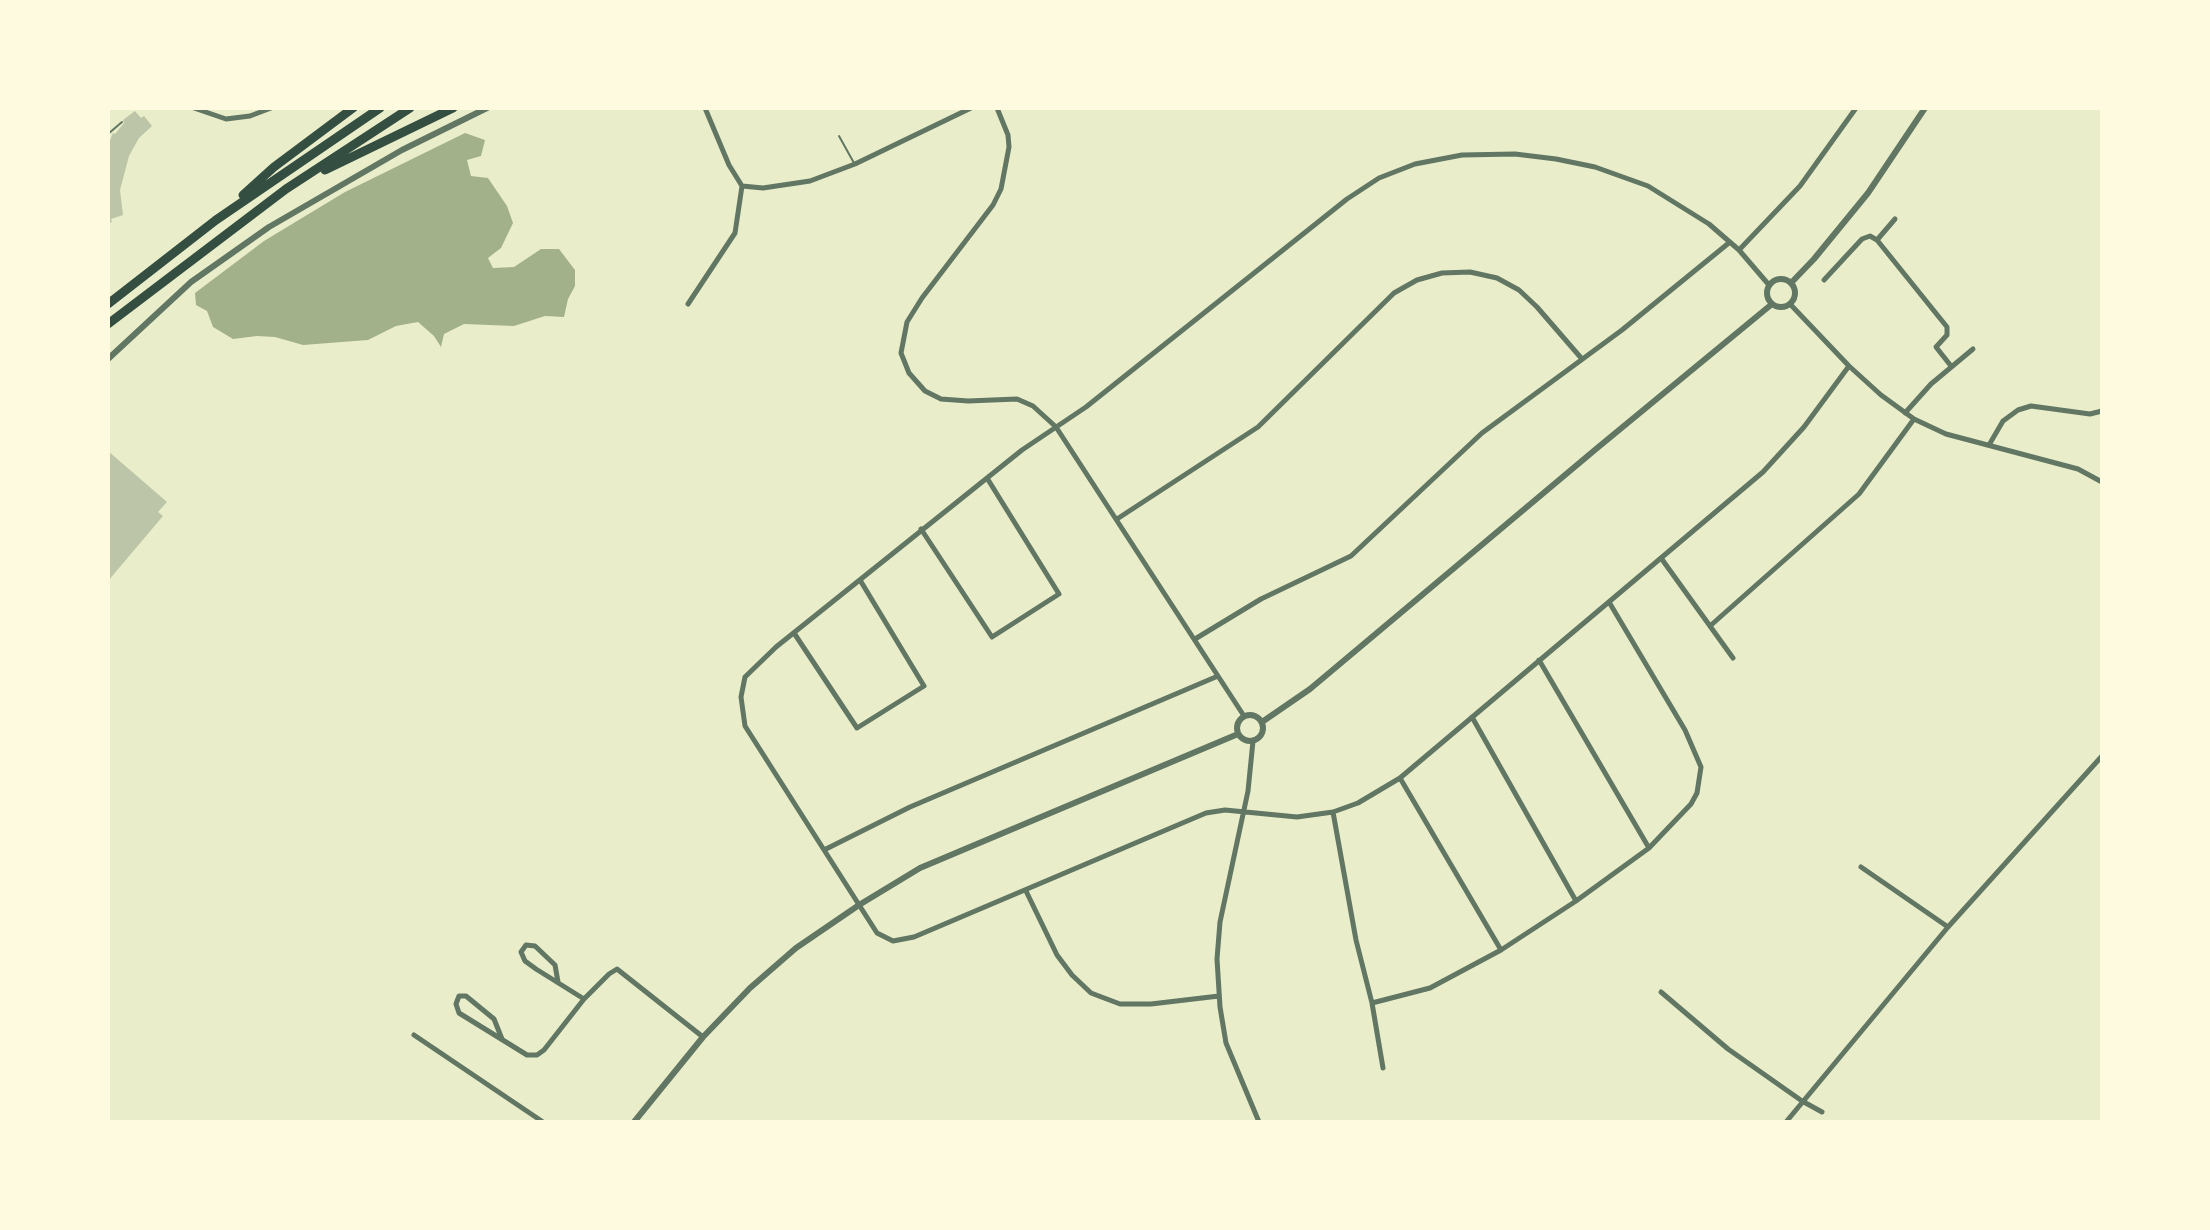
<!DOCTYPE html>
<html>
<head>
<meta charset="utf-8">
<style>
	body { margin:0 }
	#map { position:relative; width:2210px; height:1230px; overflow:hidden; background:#e9edc9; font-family:"PT Sans",sans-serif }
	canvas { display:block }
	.frame { position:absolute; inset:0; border:110px solid #fefae0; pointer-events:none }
</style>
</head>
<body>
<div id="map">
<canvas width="2210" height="1230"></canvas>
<div class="frame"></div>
</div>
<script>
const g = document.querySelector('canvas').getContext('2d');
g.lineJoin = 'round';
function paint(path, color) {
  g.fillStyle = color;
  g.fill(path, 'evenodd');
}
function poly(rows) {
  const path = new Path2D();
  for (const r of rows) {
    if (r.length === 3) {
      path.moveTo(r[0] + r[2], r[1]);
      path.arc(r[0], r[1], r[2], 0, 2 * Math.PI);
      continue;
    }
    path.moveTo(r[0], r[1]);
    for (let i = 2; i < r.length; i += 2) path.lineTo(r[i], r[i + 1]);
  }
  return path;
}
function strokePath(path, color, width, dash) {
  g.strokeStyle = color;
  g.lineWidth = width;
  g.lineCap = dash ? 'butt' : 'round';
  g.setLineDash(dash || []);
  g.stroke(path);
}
const water = poly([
	[465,133,485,140,481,156,467,160,471,176,488,178,507,206,513,223,501,248,488,258,493,268,514,267,541,249,559,249,575,270,575,286,568,299,564,317,545,316,514,326,464,324,444,334,441,347,434,336,418,322,396,326,368,340,303,345,275,337,257,336,233,339,213,327,207,311,196,305,195,293,264,241,345,192]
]);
const building = poly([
	[135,111,141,118,144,116,152,126,139,138,129,156,120,190,123,215,111,219,112,222,108,223,108,145,113,133,115,134,124,123,123,120],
	[108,451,167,502,158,512,163,516,108,581]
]);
const service = poly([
	[108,134,122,122],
	[839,136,854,163]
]);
const minor = poly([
	[194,108,226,119,250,116,271,108],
	[997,108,1008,135,1009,147,1001,189,993,205,922,298,907,322,901,353,909,373,925,391,941,399,968,401,1017,399,1033,406,1056,427,1244,716],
	[742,186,763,188,810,181,855,164,971,108],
	[1877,240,1947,327,1947,335,1936,347,1951,366],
	[1739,250,1800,186,1856,108],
	[1824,280,1862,239,1870,236,1877,240,1895,219],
	[1769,285,1739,250,1709,224,1648,186,1595,167,1556,159,1515,154,1462,155,1415,164,1379,178,1347,199,1086,407,1022,450,776,647,745,677,741,697,745,726,877,933,893,941,914,937,1206,813,1225,810,1297,817,1333,812,1358,803,1400,778,1763,472,1804,427,1849,366],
	[688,304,735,233,742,186,729,165,705,108],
	[1790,304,1849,366,1881,395,1914,419,1946,434,2078,469,2102,482],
	[1905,413,1931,384,1973,349],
	[1989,445,2003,421,2018,410,2031,406,2090,414,2102,411],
	[1117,519,1258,427,1394,293,1417,280,1442,273,1470,272,1497,278,1519,290,1537,307,1582,359],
	[921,529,992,637,1059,594,987,478],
	[1661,558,1733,658],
	[1710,626,1859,494,1914,419],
	[794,633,857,728,924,686,860,580],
	[1195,639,1261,599,1351,556,1482,433,1622,330,1730,242],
	[1539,660,1649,848],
	[1472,717,1576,901],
	[1253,741,1248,791,1220,922,1217,959,1220,1007,1226,1043,1259,1122],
	[1400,778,1501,950],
	[1333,812,1356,940,1372,1003,1383,1068],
	[826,849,910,807,1218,676],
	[1861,867,1948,927],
	[1026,891,1057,955,1072,975,1091,993,1120,1004,1151,1004,1219,996],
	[558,982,555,965,535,946,526,945,521,952,525,961,536,969,584,999],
	[1661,992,1728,1049,1802,1101,1822,1112],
	[1372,1003,1430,988,1501,950,1576,901,1649,848,1691,804,1697,793,1701,767,1685,730,1609,602],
	[414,1035,543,1122],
	[502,1039,494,1019,466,996,459,996,456,1004,459,1013,527,1055,537,1055,544,1050,584,999,609,974,617,969,703,1037],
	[1786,1122,1948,927,2102,756]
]);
const tertiary = poly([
	[1781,293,14],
	[1791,283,1814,259,1868,193,1925,108],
	[108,359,191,282,269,227,402,150,487,108],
	[1250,728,13],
	[1262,722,1310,689,1596,449,1772,304],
	[634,1122,703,1037,750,988,796,948,859,905,920,868,1238,734]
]);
const motorway = poly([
	[325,170,453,108],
	[243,195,274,167,353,108],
	[108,304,216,220,380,108],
	[108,324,286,189,410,108]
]);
paint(water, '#a3b18a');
paint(building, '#bcc5a7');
strokePath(service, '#617663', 2);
strokePath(minor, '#617663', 5);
strokePath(tertiary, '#617663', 6);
strokePath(motorway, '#344e41', 9);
</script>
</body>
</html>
